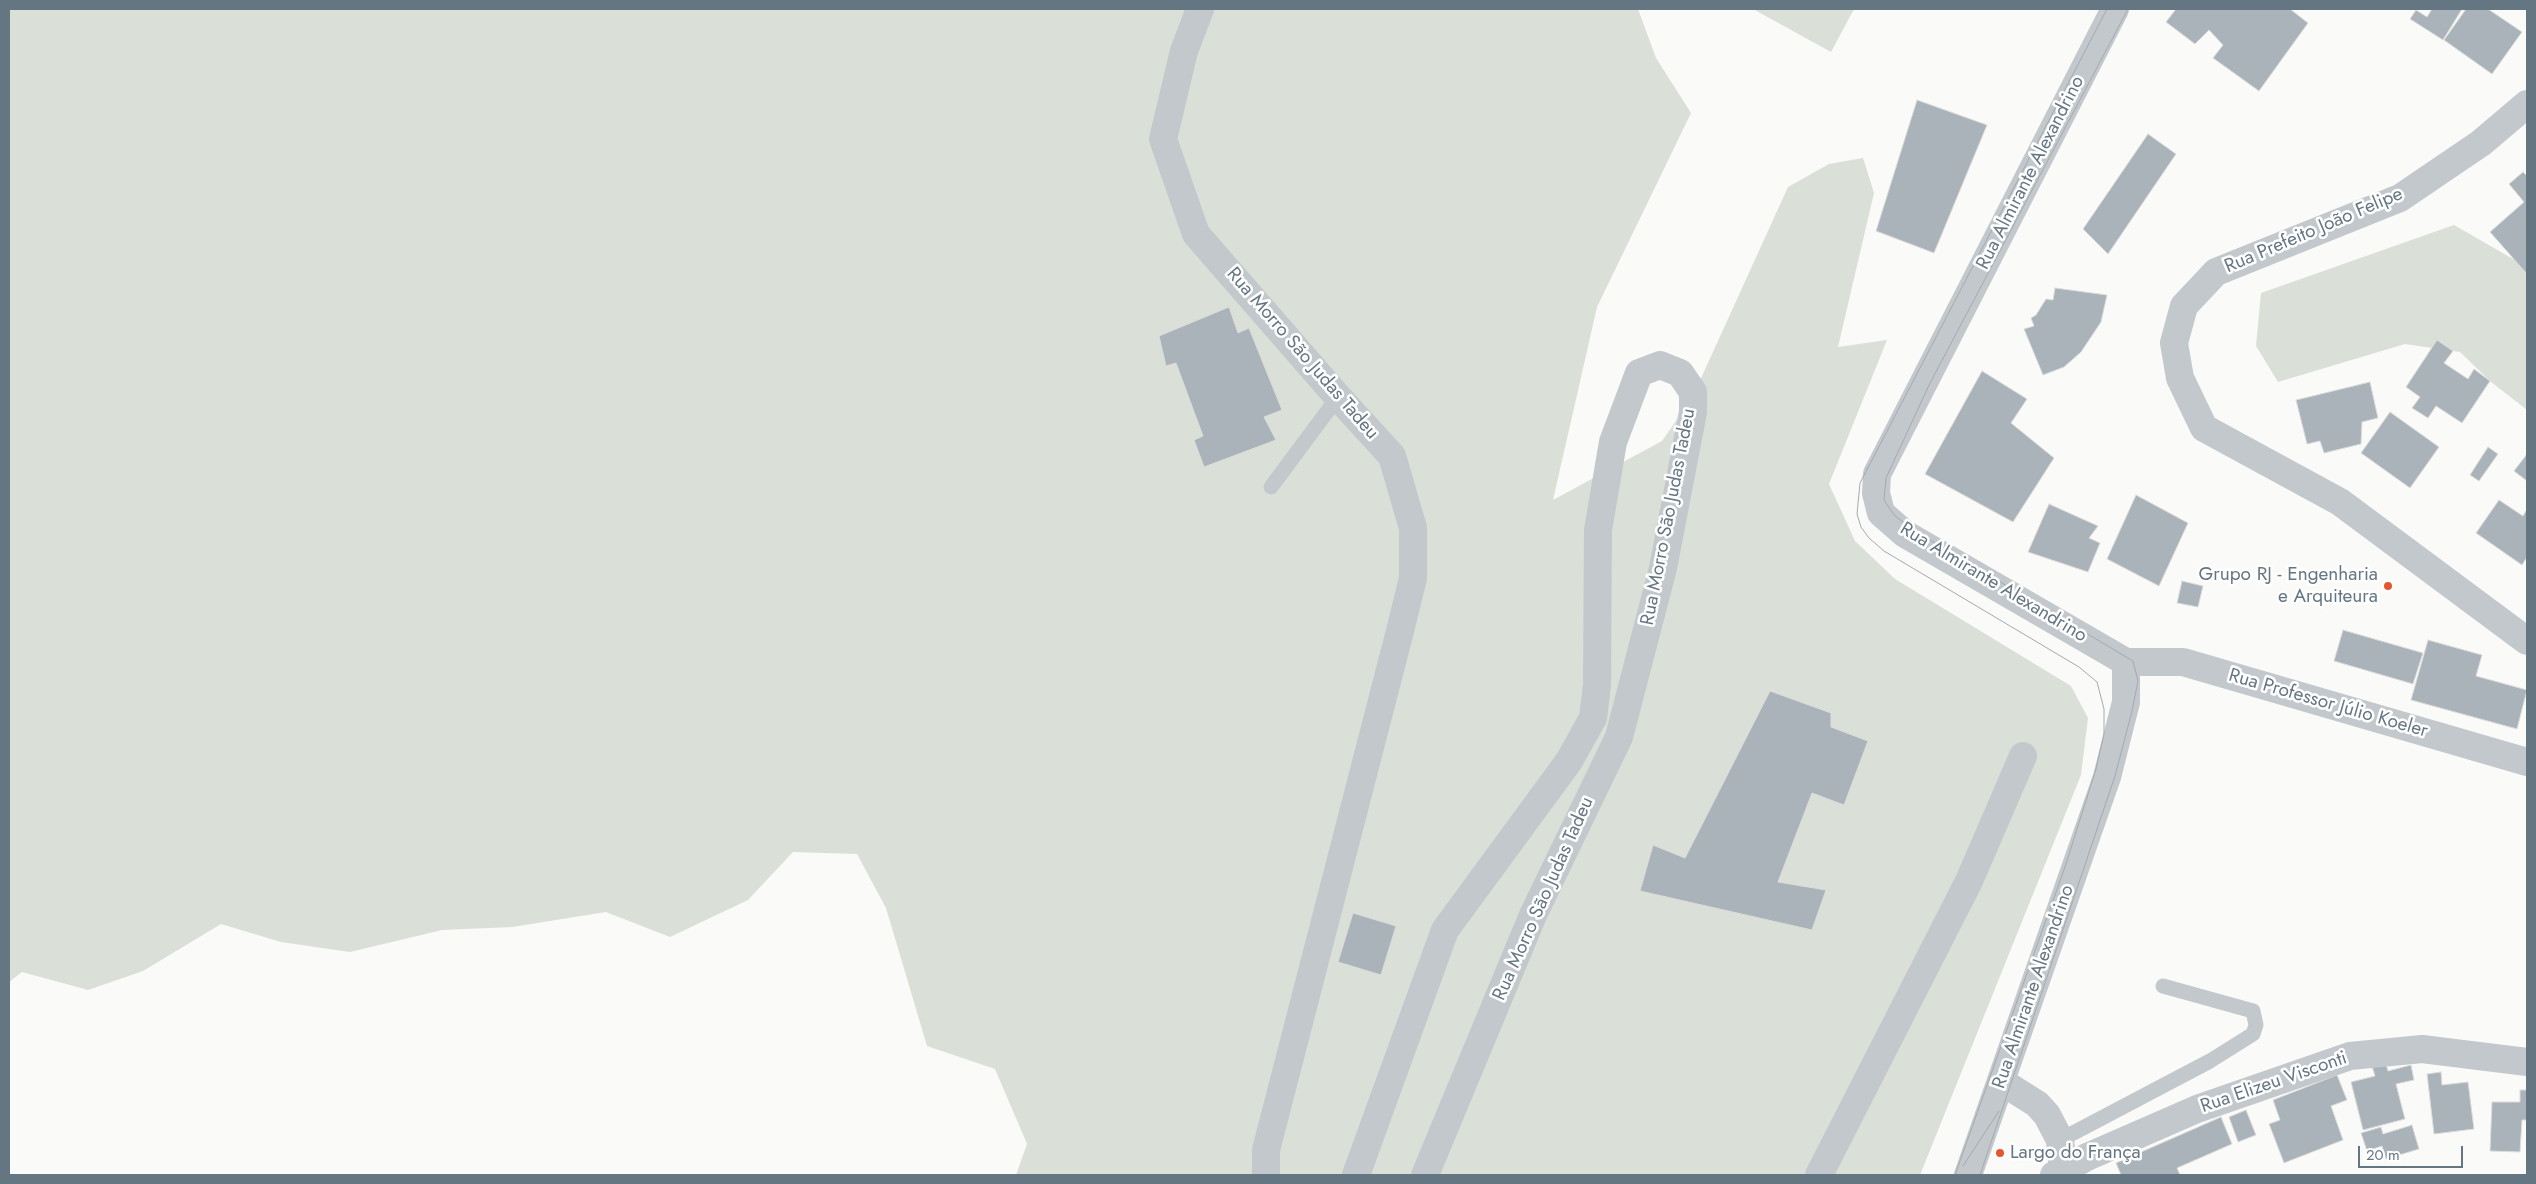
<!DOCTYPE html>
<html>
<head>
<meta charset="utf-8">
<style>
	body { margin:0 }
	#map { position:relative; width:2536px; height:1184px; overflow:hidden; background:#fafaf8; font-family:Jost,sans-serif }
	canvas { display:block }
	.frame { position:absolute; inset:0; border:10px solid #657683; pointer-events:none }
	.scale { position:absolute; left:2358px; top:1146px; width:105px; height:22px; box-sizing:border-box; border:2px solid #657683; border-top:0; padding-left:6px; font-size:15px; line-height:18px; white-space:nowrap; color:#657683; -webkit-text-stroke:4px #fff; paint-order:stroke }
</style>
</head>
<body>
<div id="map">
<canvas width="2536" height="1184"></canvas>
<div class="frame"></div>
<div class="scale">20 m</div>
</div>
<script>
const g = document.querySelector('canvas').getContext('2d');
g.lineJoin = 'round';
function paint(path, color) {
  g.fillStyle = color;
  g.fill(path, 'evenodd');
}
function poly(rows) {
  const path = new Path2D();
  for (const r of rows) {
    path.moveTo(r[0], r[1]);
    for (let i = 2; i < r.length; i += 2) path.lineTo(r[i], r[i + 1]);
  }
  return path;
}
function strokePath(path, color, width, dash) {
  g.strokeStyle = color;
  g.lineWidth = width;
  g.lineCap = dash ? 'butt' : 'round';
  g.setLineDash(dash || []);
  g.stroke(path);
}
function drawText(font, color, halo, rows, align = 'center') {
  g.font = font + ' Jost,sans-serif';
  g.lineWidth = 5;
  g.setLineDash([]);
  g.textBaseline = 'middle';
  g.strokeStyle = halo;
  g.fillStyle = color;
  for (const [text, x, y, turn = 0] of rows) {
    g.save();
    g.translate(x, y);
    g.rotate((+turn || 0) * Math.PI / 180);
    g.textAlign = isNaN(turn) ? turn : align;
    if (halo) g.strokeText(text, 0, 0);
    g.fillText(text, 0, 0);
    g.restore();
  }
}
const green = poly([
	[9,9,1638,9,1656,58,1691,113,1597,307,1553,500,1662,441,1692,398,1788,187,1829,164,1863,158,1874,193,1838,347,1887,340,1829,484,1855,541,1895,579,2071,686,2088,718,2081,775,1920,1175,1016,1175,1027,1144,995,1069,927,1046,886,908,857,854,793,852,748,900,670,937,606,912,512,927,442,930,350,952,281,942,221,924,143,971,88,990,22,972,9,982],
	[1753,9,1854,9,1831,52],
	[2454,225,2527,267,2527,410,2490,381,2460,352,2405,344,2278,382,2256,346,2261,293]
]);
const building = poly([
	[2176,9,2290,9,2308,23,2259,91,2213,58,2223,45,2209,30,2195,44,2166,22,2176,9],
	[2432,9,2462,9,2443,40,2410,19,2416,10,2427,17,2432,9],
	[2466,9,2488,9,2522,32,2492,74,2444,40,2466,9],
	[1917,100,1987,125,1934,253,1876,231,1917,100],
	[2148,134,2176,154,2108,254,2083,229,2148,134],
	[2523,172,2527,176,2527,274,2490,232,2524,202,2509,184,2523,172],
	[2055,288,2107,295,2101,322,2081,352,2064,367,2043,375,2024,329,2034,326,2031,318,2036,315,2046,299,2053,300,2055,288],
	[1229,307,1238,333,1249,328,1282,410,1264,417,1276,440,1204,467,1194,440,1203,436,1176,363,1166,366,1159,336,1229,307],
	[2437,340,2453,351,2444,363,2468,379,2474,369,2490,381,2462,423,2436,406,2428,418,2412,408,2420,397,2406,387,2437,340],
	[1982,371,2027,399,2011,423,2054,458,2013,522,1925,474,1982,371],
	[2370,382,2378,418,2362,422,2361,444,2324,453,2320,441,2307,444,2296,400,2370,382],
	[2390,412,2439,447,2410,488,2361,453,2390,412],
	[2488,447,2498,454,2479,481,2470,475,2488,447],
	[2527,454,2527,481,2514,471,2527,454],
	[2136,495,2188,523,2159,586,2107,559,2136,495],
	[2499,500,2523,516,2527,509,2527,557,2522,565,2476,533,2499,500],
	[2049,504,2098,526,2089,538,2100,543,2088,572,2028,552,2049,504],
	[2182,581,2203,586,2198,607,2177,603,2182,581],
	[2343,630,2423,653,2413,684,2334,661,2343,630],
	[2428,640,2482,655,2476,676,2527,690,2517,729,2411,700,2428,640],
	[1770,691,1831,713,1831,727,1868,741,1844,805,1812,793,1778,882,1826,890,1812,930,1640,891,1653,845,1685,858,1770,691],
	[1353,913,1396,926,1381,975,1338,962,1353,913],
	[2384,1057,2388,1071,2411,1065,2414,1080,2396,1084,2405,1119,2363,1130,2351,1082,2375,1076,2370,1060,2384,1057],
	[2441,1072,2442,1085,2468,1082,2474,1129,2434,1134,2427,1074,2441,1072],
	[2337,1075,2347,1100,2331,1106,2343,1140,2284,1163,2269,1124,2280,1120,2273,1100,2337,1075],
	[2520,1090,2527,1090,2527,1120,2522,1120,2520,1152,2490,1151,2492,1102,2520,1102,2520,1090],
	[2246,1110,2256,1135,2238,1142,2229,1117,2246,1110],
	[2221,1117,2232,1144,2177,1168,2180,1175,2121,1175,2116,1163,2221,1117],
	[2412,1125,2419,1149,2386,1159,2382,1146,2367,1151,2361,1133,2381,1127,2383,1134,2412,1125]
]);
const service = poly([
	[1271,487,1338,397],
	[2060,1140,2210,1061,2253,1034,2256,1025,2253,1011,2163,986]
]);
const minor = poly([
	[1200,9,1184,51,1163,139,1196,234,1338,397,1392,456,1413,528,1413,578,1400,631,1266,1150,1266,1175],
	[2527,104,2481,143,2400,198,2216,272,2184,306,2174,343,2180,378,2204,428,2340,502,2527,641],
	[2126,662,2183,662,2527,762],
	[2002,1082,2037,1104,2047,1115,2060,1140,2063,1170],
	[1356,1175,1445,930,1569,761,1593,718,1597,685,1598,530,1613,442,1639,373,1660,365,1680,373,1693,392,1693,412,1663,568,1619,737,1533,915,1425,1175],
	[1819,1175,1969,881,2023,756],
	[2054,1175,2087,1157,2197,1109,2350,1056,2422,1049,2527,1062]
]);
const tertiary = poly([
	[1968,1175,2107,777,2126,702,2126,662,1905,534,1881,513,1876,493,1877,474,2115,9]
]);
const tram = poly([
	[1963,1166,1999,1111],
	[1955,1175,2065,867,2096,769,2104,734,2104,709,2097,682,2079,667,1884,551,1869,538,1861,527,1857,514,1860,483,2107,9],
	[1980,1175,2115,776,2132,711,2138,681,2133,661,1913,530,1894,515,1884,500,1886,478,1930,383,2128,9]
]);
const markers = [
	[2388,586,5,"#e4572e"],
	[2000,1153,5,"#e4572e"]
];
const streetNames = [
	["Rua Almirante Alexandrino",2031,173,-63],
	["Rua Prefeito João Felipe",2314,231,-23],
	["Rua Morro São Judas Tadeu",1302,354,49],
	["Rua Morro São Judas Tadeu",1669,517,-79],
	["Rua Almirante Alexandrino",1993,583,31],
	["Rua Professor Júlio Koeler",2328,704,16],
	["Rua Morro São Judas Tadeu",1544,899,-66],
	["Rua Almirante Alexandrino",2034,987,-71],
	["Rua Elizeu Visconti",2274,1083,-19]
];
const poiNames = [
	["Grupo RJ - Engenharia",2378,575],
	["e Arquiteura",2378,597],
	["Largo do França",2010,1153,"left"]
];
paint(green, '#dadfd7');
paint(building, '#aab3b9');
strokePath(building, '#dcdcda', 1);
strokePath(service, '#c3c8cc', 15);
strokePath(minor, '#c3c8cc', 28);
strokePath(tertiary, '#c3c8cc', 28);
strokePath(tram, '#a2aab0', 1);
for (const [x, y, r, color] of markers) {
  const dot = new Path2D();
  dot.arc(x, y, r, 0, 2 * Math.PI);
  g.fillStyle = color;
  g.fill(dot);
  strokePath(dot, '#fff', 2);
}
drawText('19px', '#657683', '#fff', streetNames);
drawText('19px', '#657683', '#fff', poiNames, 'right');
</script>
</body>
</html>
